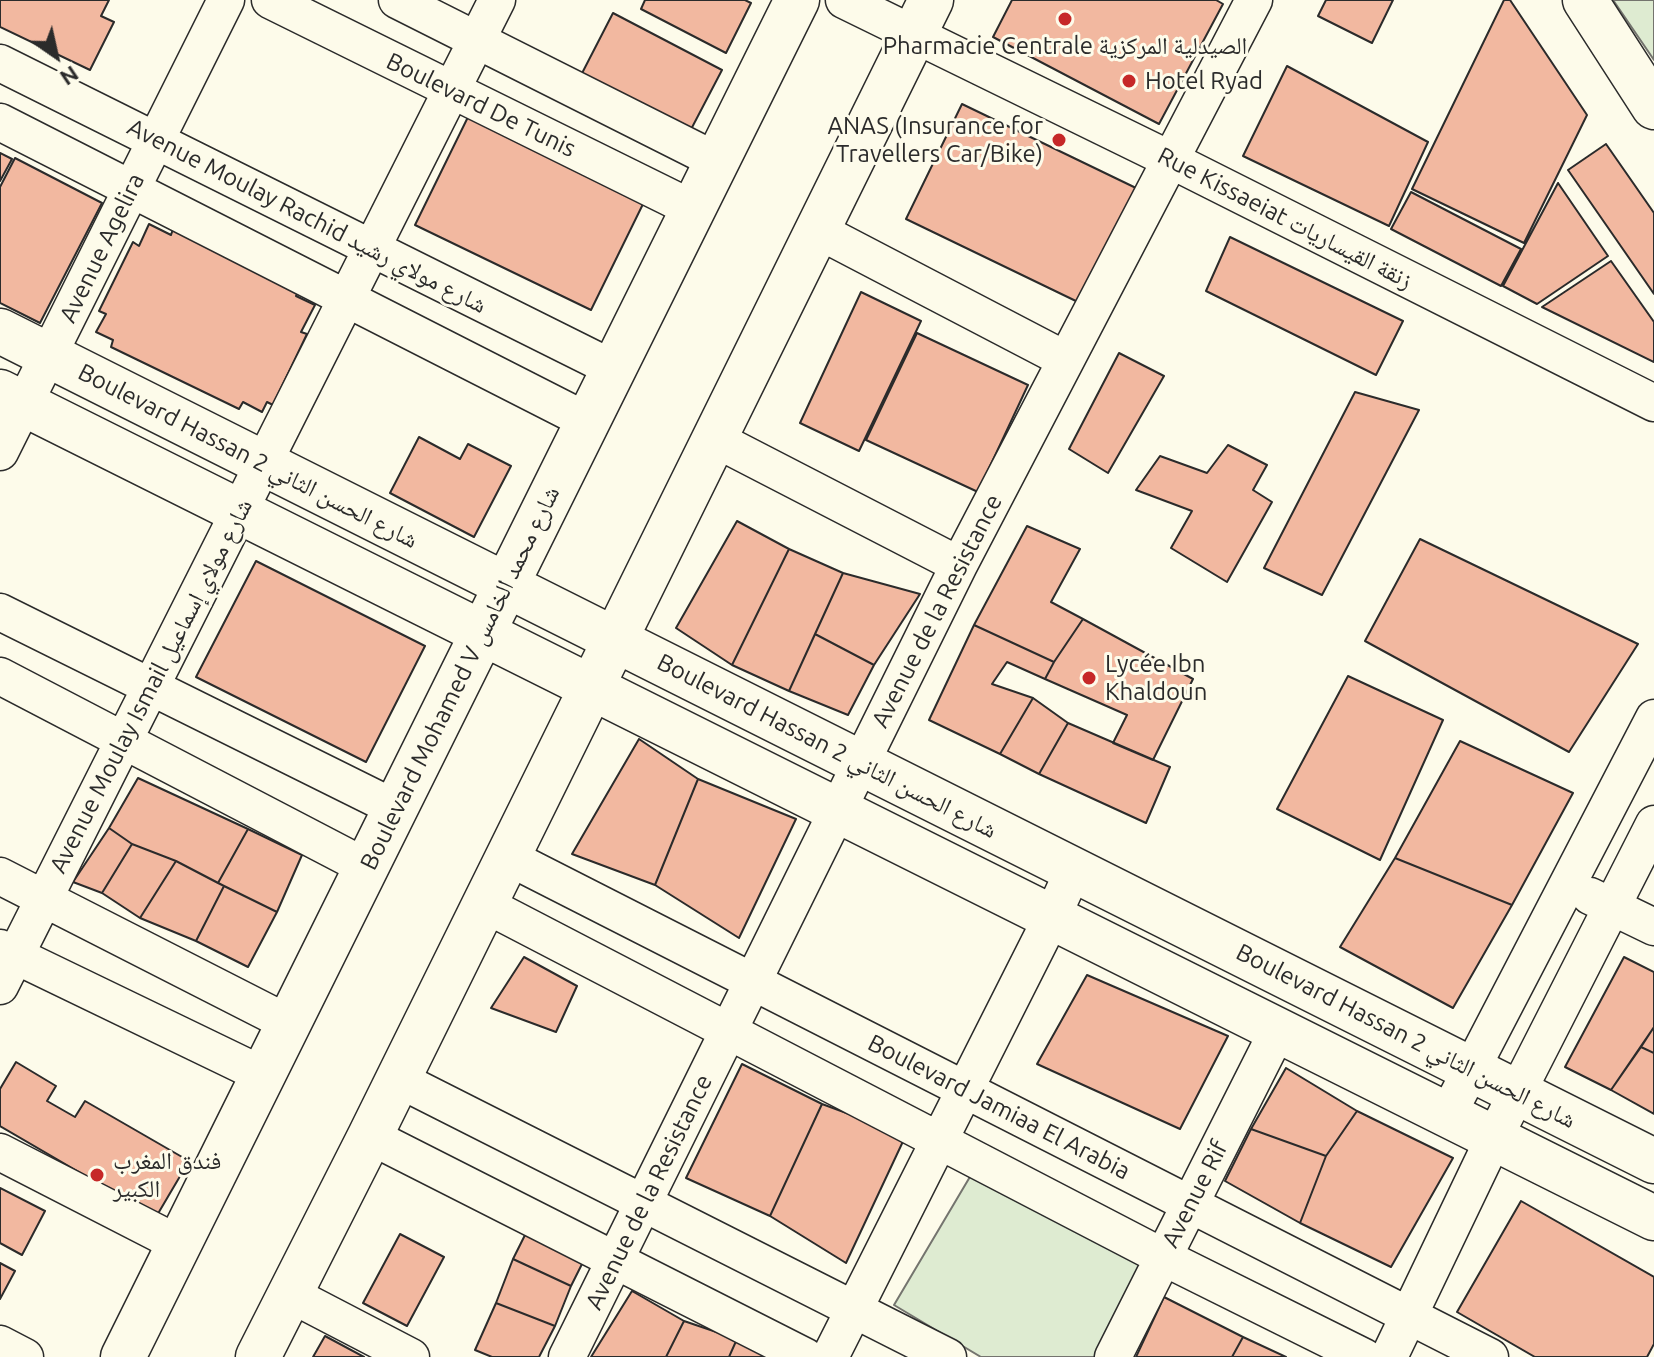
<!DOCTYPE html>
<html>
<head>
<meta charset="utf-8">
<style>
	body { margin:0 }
	#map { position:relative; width:1654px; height:1357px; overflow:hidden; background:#fdfbea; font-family:Ubuntu,sans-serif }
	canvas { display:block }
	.north { position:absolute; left:16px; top:16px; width:80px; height:80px; -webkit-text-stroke:6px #fdfbea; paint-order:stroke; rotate:146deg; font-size:22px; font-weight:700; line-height:32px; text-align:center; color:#2b2b2b }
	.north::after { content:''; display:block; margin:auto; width:28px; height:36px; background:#2b2b2b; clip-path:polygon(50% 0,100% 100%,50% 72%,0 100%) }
</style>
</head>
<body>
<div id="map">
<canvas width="1654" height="1357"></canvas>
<div class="north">N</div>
</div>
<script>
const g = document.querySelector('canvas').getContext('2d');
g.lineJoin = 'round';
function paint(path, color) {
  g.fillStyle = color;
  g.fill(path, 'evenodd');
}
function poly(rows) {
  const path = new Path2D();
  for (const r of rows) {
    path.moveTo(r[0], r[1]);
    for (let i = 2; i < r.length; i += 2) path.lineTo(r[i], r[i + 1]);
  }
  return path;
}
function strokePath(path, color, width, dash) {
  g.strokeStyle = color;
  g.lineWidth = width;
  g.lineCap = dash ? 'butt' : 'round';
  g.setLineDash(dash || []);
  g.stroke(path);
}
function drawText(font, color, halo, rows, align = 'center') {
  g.font = font + ' Ubuntu,"Noto Naskh Arabic",sans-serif';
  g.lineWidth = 6;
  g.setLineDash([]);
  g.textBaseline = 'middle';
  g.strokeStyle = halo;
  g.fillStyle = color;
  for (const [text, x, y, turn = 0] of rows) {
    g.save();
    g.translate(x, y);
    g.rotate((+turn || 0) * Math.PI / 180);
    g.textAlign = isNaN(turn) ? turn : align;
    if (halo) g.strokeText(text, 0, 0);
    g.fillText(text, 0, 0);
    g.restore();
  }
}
const green = poly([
	[1613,0,1654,0,1654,60,1613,0],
	[974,1170,1150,1256,1099,1357,981,1357,894,1305,974,1170]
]);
const building = poly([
	[0,0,109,0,101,16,114,22,90,70,0,27,0,0],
	[645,0,745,0,751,3,726,53,641,9,645,0],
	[1012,0,1216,0,1223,4,1159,124,993,37,1012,0],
	[1326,0,1393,0,1372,43,1318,16,1326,0],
	[1504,0,1510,0,1587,115,1524,243,1412,189,1504,0],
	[613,13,722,70,687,137,578,81,613,13],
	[1287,66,1428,142,1389,226,1243,156,1287,66],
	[962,104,1136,188,1080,303,906,219,962,104],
	[468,117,644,202,591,310,415,225,468,117],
	[1606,144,1654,213,1654,294,1568,170,1606,144],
	[0,153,12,159,0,181,0,153],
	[15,158,102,203,40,323,0,303,0,187,15,158],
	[1558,183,1608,256,1537,304,1503,286,1558,183],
	[1411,192,1521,249,1501,286,1391,229,1411,192],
	[149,224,171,235,173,229,299,290,296,296,315,305,301,332,307,334,273,405,267,402,262,412,243,402,239,409,111,347,113,340,96,332,106,314,99,311,133,242,139,246,149,224],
	[1230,237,1403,321,1376,375,1206,291,1230,237],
	[1611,261,1654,322,1654,362,1542,307,1611,261],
	[861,292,921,321,859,451,800,423,861,292],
	[917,333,1028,385,978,492,866,440,917,333],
	[1119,353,1164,376,1108,473,1069,449,1119,353],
	[1355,392,1419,410,1322,595,1264,568,1355,392],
	[419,437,460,459,468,444,511,466,474,537,390,493,419,437],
	[1228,445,1267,465,1253,490,1272,502,1227,582,1171,548,1192,511,1136,490,1160,456,1207,473,1228,445],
	[737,521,789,549,732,665,676,628,737,521],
	[1027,526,1080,549,1051,602,1083,619,1054,662,974,625,1027,526],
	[1420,539,1638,644,1569,752,1365,641,1420,539],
	[789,549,843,573,789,691,732,665,789,549],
	[256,561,425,646,366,762,196,677,256,561],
	[843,573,920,594,874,665,815,634,843,573],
	[1083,619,1193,679,1153,760,1113,743,1127,715,1045,679,1054,662,1083,619],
	[974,625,1054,662,1045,679,1007,662,992,684,1033,698,1000,754,929,720,974,625],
	[815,634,874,665,848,715,789,691,815,634],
	[1348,676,1443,720,1380,860,1277,809,1348,676],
	[1033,698,1068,723,1039,774,1000,754,1033,698],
	[1068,723,1170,767,1146,823,1039,774,1068,723],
	[639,739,698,779,655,885,572,854,639,739],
	[1460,741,1573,793,1512,905,1395,858,1460,741],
	[138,778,248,829,218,883,176,861,132,844,109,828,138,778],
	[698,779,796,819,739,938,655,885,698,779],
	[109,828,132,844,102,893,73,882,109,828],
	[248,829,302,855,277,912,218,883,248,829],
	[132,844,176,861,140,918,102,893,132,844],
	[1395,858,1512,905,1453,1008,1340,947,1395,858],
	[176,861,224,886,196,941,140,918,176,861],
	[224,886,277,912,248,967,196,941,224,886],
	[524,957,577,986,556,1032,491,1008,524,957],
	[1624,957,1654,972,1654,1027,1611,1090,1565,1067,1624,957],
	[1087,975,1228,1036,1180,1129,1037,1064,1087,975],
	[1654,1027,1654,1053,1641,1047,1654,1027],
	[1641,1047,1654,1053,1654,1114,1611,1090,1641,1047],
	[16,1062,56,1086,47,1101,75,1117,85,1101,189,1161,156,1217,0,1126,0,1089,16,1062],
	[742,1064,822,1104,770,1216,686,1178,742,1064],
	[1286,1068,1357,1111,1326,1156,1251,1129,1286,1068],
	[822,1104,906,1135,846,1263,770,1216,822,1104],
	[1357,1111,1453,1158,1391,1267,1300,1223,1326,1156,1357,1111],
	[1251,1129,1326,1156,1300,1223,1225,1181,1251,1129],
	[0,1188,45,1211,22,1255,0,1243,0,1188],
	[1521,1201,1654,1277,1654,1344,1647,1357,1535,1357,1457,1312,1521,1201],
	[527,1231,587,1254,571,1286,513,1259,527,1231],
	[400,1234,444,1257,407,1326,363,1303,400,1234],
	[513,1259,571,1286,555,1326,496,1303,513,1259],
	[0,1263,15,1271,0,1299,0,1263],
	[632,1291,684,1321,666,1357,591,1357,632,1291],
	[1164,1297,1243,1337,1232,1357,1136,1357,1164,1297],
	[496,1303,555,1326,539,1357,492,1357,475,1350,496,1303],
	[684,1321,737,1339,729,1357,666,1357,684,1321],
	[325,1336,364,1357,313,1357,325,1336],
	[1243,1337,1286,1357,1232,1357,1243,1337],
	[737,1339,770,1357,729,1357,737,1339]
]);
const minor = poly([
	[270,0,693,209],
	[397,0,717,161],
	[844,0,1171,160,1654,403],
	[0,63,614,369],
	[0,122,587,421],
	[817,230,1066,360],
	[715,439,959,565],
	[0,452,226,0],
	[0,612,395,808],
	[0,676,366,867],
	[508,857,1490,1357],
	[0,876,288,1023],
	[1590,896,1654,927],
	[484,904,1163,1257,1364,1357],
	[0,948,263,1075],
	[0,986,497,0],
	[398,1079,948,1357],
	[1448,1114,1654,718],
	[370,1136,806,1357],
	[0,1152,179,1244],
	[290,1294,411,1357],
	[0,1344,25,1357],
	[567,1357,959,565,1254,0],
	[830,1357,1052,917,1074,869],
	[1113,1357,1278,1030],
	[1389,1357,1494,1138,1654,824]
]);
const tertiary = poly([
	[0,331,1654,1161],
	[0,392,1654,1218],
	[123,1357,797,0],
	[258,1357,370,1136,931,0]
]);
const secondary = poly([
	[1585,0,1654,107]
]);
const markers = [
	[1065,19,8,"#c62828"],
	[1129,81,8,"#c62828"],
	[1059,140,8,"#c62828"],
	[1089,678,8,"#c62828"],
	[97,1175,8,"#c62828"]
];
const poiNames = [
	["Pharmacie Centrale الصيدلية المركزية",1065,46,"center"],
	["Hotel Ryad",1145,81],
	["ANAS (Insurance for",1043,126,"right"],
	["Travellers Car/Bike)",1043,154,"right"],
	["Lycée Ibn",1105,664],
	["Khaldoun",1105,692],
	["فندق المغرب",113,1161],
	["الكبير",113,1189]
];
const streetNames = [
	["Boulevard De Tunis",481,105,26],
	["Avenue Moulay Rachid شارع مولاي رشيد",307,216,27],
	["Rue Kissaeiat زنقة القيساريات",1285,218,27],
	["Avenue Agelira",102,248,-64],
	["Boulevard Hassan 2 شارع الحسن الثاني",248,456,27],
	["Avenue de la Resistance",937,611,-63],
	["Boulevard Mohamed V شارع محمد الخامس",460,678,-64],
	["Avenue Moulay Ismail شارع مولاي إسماعيل",151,686,-63],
	["Boulevard Hassan 2 شارع الحسن الثاني",827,746,27],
	["Boulevard Hassan 2 شارع الحسن الثاني",1406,1036,27],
	["Boulevard Jamiaa El Arabia",999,1107,27],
	["Avenue de la Resistance",649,1192,-64],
	["Avenue Rif",1195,1194,-63]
];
paint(green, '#deebd1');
strokePath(green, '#74746e', 2);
paint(building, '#f2b8a0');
strokePath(building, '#2b2b2b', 2);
strokePath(minor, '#2b2b2b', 39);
strokePath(tertiary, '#2b2b2b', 47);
strokePath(secondary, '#2b2b2b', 47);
strokePath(minor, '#fdfbea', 36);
strokePath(tertiary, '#fdfbea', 44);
strokePath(secondary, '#fdfbea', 44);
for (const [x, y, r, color] of markers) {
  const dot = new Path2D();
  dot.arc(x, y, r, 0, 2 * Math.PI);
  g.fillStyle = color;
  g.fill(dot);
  strokePath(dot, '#fdfbea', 3);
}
drawText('24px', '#2b2b2b', '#fdfbea', poiNames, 'left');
drawText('24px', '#2b2b2b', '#fdfbea', streetNames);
</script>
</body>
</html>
